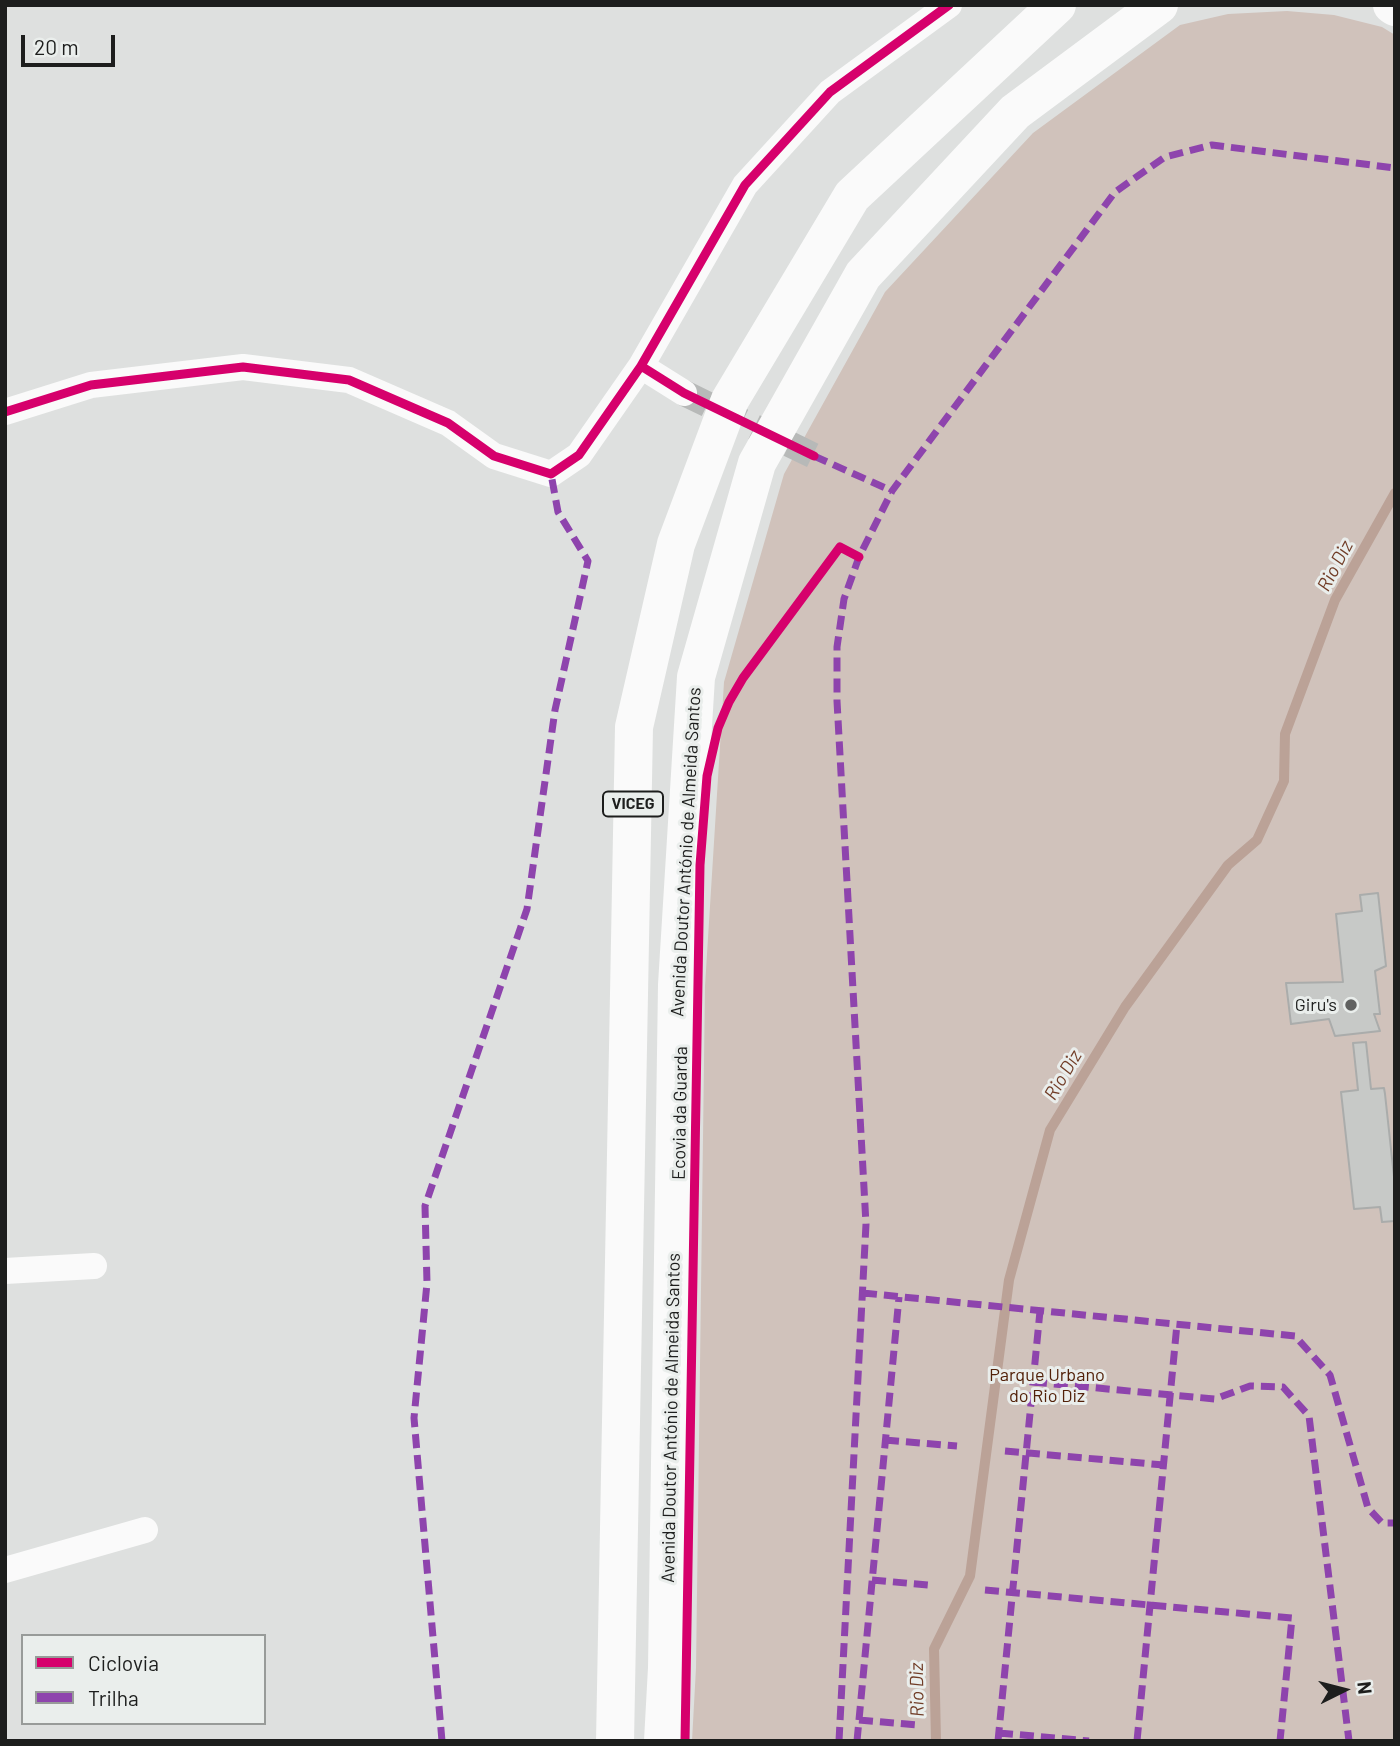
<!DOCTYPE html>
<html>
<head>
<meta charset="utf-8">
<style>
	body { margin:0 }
	#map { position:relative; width:1400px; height:1746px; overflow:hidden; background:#dee0df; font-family:Barlow,sans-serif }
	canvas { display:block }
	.frame { position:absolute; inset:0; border:7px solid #1d1e1d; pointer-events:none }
	.legend { position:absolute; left:21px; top:1634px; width:245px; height:91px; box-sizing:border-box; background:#eaeeec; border:2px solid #989b99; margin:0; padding:9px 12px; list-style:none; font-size:21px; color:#1d1e1d }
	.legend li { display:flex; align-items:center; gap:14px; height:35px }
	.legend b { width:35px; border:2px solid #989b99 }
	.north { position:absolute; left:1309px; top:1655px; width:70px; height:70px; -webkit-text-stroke:5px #eaeeec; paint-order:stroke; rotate:84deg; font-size:19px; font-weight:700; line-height:28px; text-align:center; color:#1d1e1d }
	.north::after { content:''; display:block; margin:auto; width:24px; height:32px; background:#1d1e1d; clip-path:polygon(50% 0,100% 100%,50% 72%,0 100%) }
	.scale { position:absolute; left:21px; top:35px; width:94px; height:32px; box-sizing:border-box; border:4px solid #1d1e1d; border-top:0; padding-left:9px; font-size:21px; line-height:24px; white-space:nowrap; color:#1d1e1d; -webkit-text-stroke:5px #eaeeec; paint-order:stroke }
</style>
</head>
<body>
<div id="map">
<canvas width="1400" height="1746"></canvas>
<div class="frame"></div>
<ul class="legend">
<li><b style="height:9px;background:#d6006c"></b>Ciclovia</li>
<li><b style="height:9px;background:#8e44ad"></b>Trilha</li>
</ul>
<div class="north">N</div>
<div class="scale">20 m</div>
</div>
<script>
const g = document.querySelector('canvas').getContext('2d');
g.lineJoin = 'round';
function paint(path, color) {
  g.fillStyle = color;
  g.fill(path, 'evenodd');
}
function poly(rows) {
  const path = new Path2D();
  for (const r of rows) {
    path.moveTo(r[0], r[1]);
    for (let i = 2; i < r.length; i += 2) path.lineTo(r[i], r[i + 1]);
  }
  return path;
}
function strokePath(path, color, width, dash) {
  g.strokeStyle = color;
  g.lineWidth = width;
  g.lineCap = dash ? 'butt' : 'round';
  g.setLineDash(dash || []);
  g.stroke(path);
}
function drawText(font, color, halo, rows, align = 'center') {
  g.font = font + ' Barlow,sans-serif';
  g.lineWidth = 6;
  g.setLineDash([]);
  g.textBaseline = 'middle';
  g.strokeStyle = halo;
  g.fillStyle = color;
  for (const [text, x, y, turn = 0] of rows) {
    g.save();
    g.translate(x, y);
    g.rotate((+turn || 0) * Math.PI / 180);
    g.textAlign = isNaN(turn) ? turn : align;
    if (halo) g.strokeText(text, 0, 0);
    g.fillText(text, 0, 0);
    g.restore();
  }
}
const green = poly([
	[1287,11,1334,15,1382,27,1395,35,1395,1741,692,1741,696,1668,705,986,724,682,784,474,885,292,1033,133,1180,25,1228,14]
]);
const stream = poly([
	[936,1741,934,1649,970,1576,1009,1280,1050,1130,1125,1007,1228,865,1257,840,1284,781,1285,734,1335,600,1395,493]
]);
const building = poly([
	[1378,893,1386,966,1375,971,1380,1014,1374,1014,1380,1031,1335,1036,1329,1019,1291,1024,1286,983,1343,982,1336,914,1362,911,1360,895,1378,893],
	[1366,1042,1371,1089,1384,1088,1385,1094,1395,1186,1395,1221,1382,1222,1380,1207,1354,1209,1341,1092,1358,1090,1353,1043,1366,1042]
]);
const streetTunnel = poly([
	[684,393,814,456]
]);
const street = poly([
	[641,366,745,185,830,92,949,5],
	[5,412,91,385,243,367,349,380,448,423,494,456,551,474,579,455,641,366,684,393],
	[5,1271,94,1266],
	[5,1570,145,1530]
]);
const primary = poly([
	[1392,5,1395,7]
]);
const highway = poly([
	[615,1741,634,727,676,544,730,400,852,196,1057,5],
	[663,1741,667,1668,677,985,696,677,757,463,863,275,1015,112,1159,5]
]);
const quiet = poly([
	[814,456,892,491],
	[863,1293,1295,1336,1330,1375,1368,1508,1382,1523,1395,1523],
	[1033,1382,1215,1399,1250,1386,1283,1387,1309,1416,1349,1741],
	[885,1440,957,1446],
	[1005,1451,1164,1465],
	[872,1580,928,1585],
	[985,1590,1292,1618,1280,1741],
	[859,1720,918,1725],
	[999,1733,1089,1741],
	[442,1741,414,1418,427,1283,425,1206,527,909,555,710,588,561,558,512,551,474],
	[839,1741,866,1224,837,701,837,647,844,599,859,557,892,491,1115,192,1165,157,1212,145,1395,168],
	[857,1741,899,1297],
	[998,1741,1040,1311],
	[1137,1741,1177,1324]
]);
const cycleway = poly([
	[641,366,745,185,830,92,949,5],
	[5,412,91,385,243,367,349,380,448,423,494,456,551,474,579,455,641,366,684,393,814,456],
	[685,1741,700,865,707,776,718,728,729,702,743,678,840,547,859,557]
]);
const markers = [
	[1351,1005,7,"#616261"]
];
const shields = [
	[633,804,60]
];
const shieldNames = [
	["VICEG",633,804]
];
const streetNames = [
	["Avenida Doutor António de Almeida Santos",686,852,-87],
	["Ecovia da Guarda",680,1113,-89],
	["Avenida Doutor António de Almeida Santos",671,1418,-89]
];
const poiNames = [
	["Giru's",1337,1005]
];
const parkNames = [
	["Parque Urbano",1047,1375],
	["do Rio Diz",1047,1396]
];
const waterNames = [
	["Rio Diz",1335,566,-62],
	["Rio Diz",1063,1075,-59],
	["Rio Diz",917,1690,-91]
];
paint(green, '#d0c2bb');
strokePath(stream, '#bba297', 10);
paint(building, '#c7c9c7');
strokePath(building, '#aaacab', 2);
strokePath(streetTunnel, '#b7b9b8', 26, [26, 13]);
strokePath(street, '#fafafa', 26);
strokePath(primary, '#fafafa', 38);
strokePath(highway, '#fafafa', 38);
strokePath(quiet, '#8e44ad', 7, [14, 7]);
strokePath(cycleway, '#d6006c', 9);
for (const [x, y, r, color] of markers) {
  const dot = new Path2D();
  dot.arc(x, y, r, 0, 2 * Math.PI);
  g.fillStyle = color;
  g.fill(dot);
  strokePath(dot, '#eaeeec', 2.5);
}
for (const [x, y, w] of shields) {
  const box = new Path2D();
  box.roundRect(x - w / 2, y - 12.5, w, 25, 5);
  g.fillStyle = '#eaeeec';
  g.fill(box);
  strokePath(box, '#1d1e1d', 2);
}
drawText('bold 16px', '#1d1e1d', null, shieldNames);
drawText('18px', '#1d1e1d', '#eaeeec', streetNames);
drawText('18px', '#1d1e1d', '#eaeeec', poiNames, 'right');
drawText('18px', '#522109', '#eaeeec', parkNames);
drawText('italic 19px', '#713d27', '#eaeeec', waterNames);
</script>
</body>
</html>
